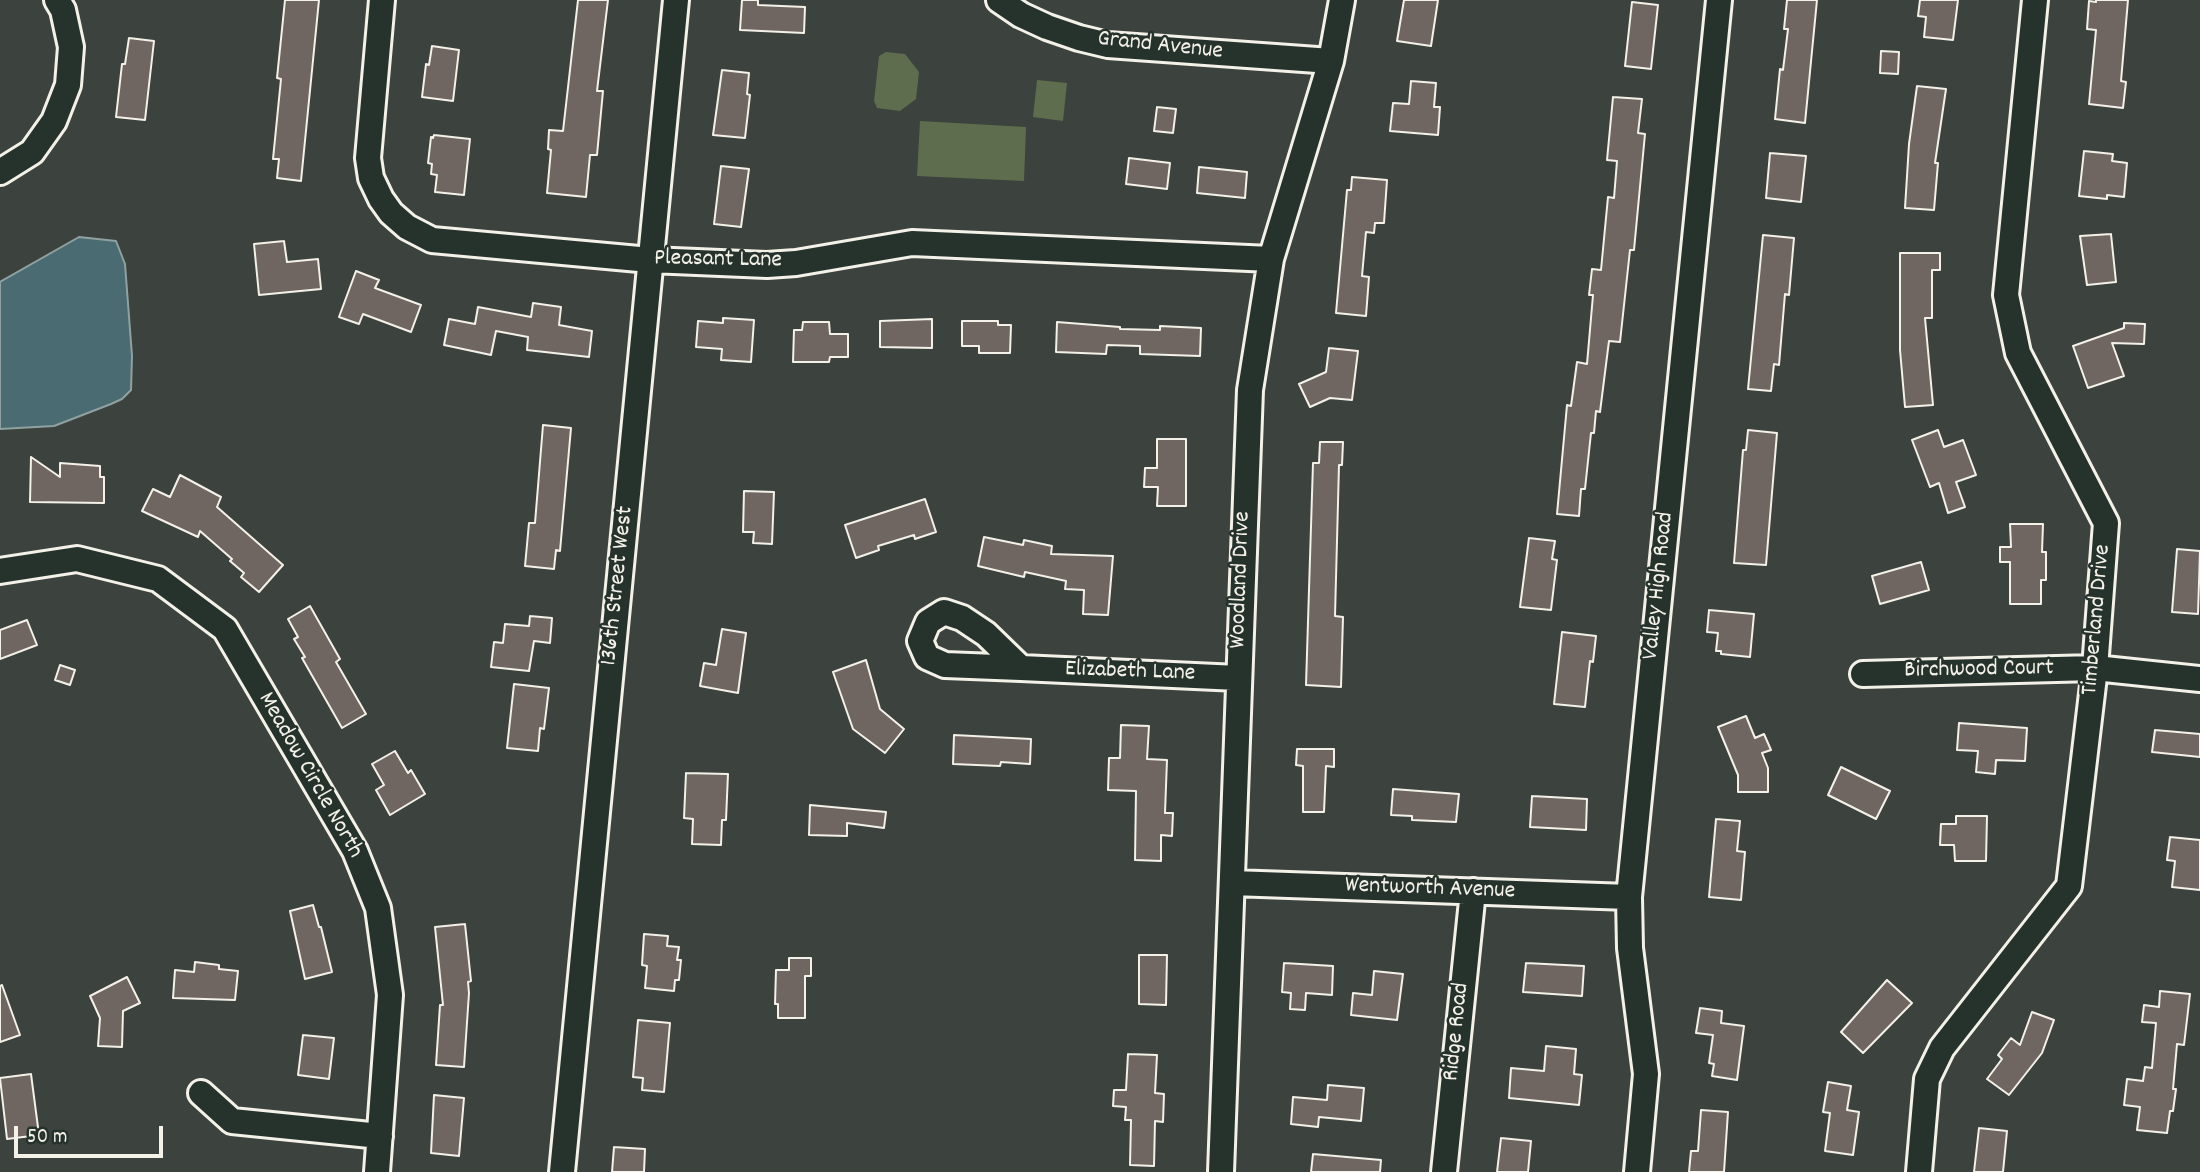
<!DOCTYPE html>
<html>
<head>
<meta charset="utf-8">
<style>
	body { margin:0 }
	#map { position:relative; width:2200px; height:1172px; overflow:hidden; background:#3c423d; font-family:Dekko,sans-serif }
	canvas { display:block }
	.scale { position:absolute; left:14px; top:1126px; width:149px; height:32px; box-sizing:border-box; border:4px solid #f4f1e8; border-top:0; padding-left:9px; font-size:21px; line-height:24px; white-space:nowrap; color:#f4f1e8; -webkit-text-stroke:5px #26332d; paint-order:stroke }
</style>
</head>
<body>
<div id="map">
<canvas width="2200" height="1172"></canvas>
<div class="scale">50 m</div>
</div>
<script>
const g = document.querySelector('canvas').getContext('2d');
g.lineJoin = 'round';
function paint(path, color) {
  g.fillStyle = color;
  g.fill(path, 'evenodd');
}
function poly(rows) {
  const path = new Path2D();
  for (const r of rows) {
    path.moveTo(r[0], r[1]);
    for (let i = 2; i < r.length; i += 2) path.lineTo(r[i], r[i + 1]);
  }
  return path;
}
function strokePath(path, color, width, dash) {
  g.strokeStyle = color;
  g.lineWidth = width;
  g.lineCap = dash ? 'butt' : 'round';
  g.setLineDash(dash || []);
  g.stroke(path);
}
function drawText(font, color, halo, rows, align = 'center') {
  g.font = font + ' Dekko,sans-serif';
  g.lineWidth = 5;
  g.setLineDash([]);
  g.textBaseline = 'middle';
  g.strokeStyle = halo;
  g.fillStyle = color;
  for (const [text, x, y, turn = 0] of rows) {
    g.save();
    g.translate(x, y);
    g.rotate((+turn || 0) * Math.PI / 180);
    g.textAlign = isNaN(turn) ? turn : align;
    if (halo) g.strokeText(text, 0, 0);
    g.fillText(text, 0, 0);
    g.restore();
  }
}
const green = poly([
	[886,52,905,54,919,72,916,99,900,111,877,108,874,101,879,56],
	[1037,80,1067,83,1063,121,1033,117],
	[920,121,1026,127,1024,181,917,176]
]);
const water = poly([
	[79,237,116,241,125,264,132,356,131,390,122,399,111,404,54,426,0,429,0,282,79,237]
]);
const building = poly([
	[285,0,319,0,301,181,277,178,279,159,273,159,281,79,277,78,285,0],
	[578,0,608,0,597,91,603,91,597,155,590,155,586,197,547,193,551,150,548,149,549,130,563,131,578,0],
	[742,0,758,0,758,5,805,7,804,33,740,30,742,0],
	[1404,0,1438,0,1431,46,1397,41,1404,0],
	[1787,0,1817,0,1805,123,1775,119,1780,69,1783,70,1788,29,1784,29,1787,0],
	[1920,0,1958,0,1953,40,1924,37,1926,17,1918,16,1920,0],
	[2096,0,2128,0,2121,81,2126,82,2123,108,2089,104,2096,30,2087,29,2089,1,2096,2,2096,0],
	[1632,2,1658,5,1651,69,1625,66,1632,2],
	[129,38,154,41,145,120,116,117,122,64,125,64,129,38],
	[432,46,459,50,453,101,422,97,426,64,429,65,432,46],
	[1881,51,1899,52,1898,74,1880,73,1881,51],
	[722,70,749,73,747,94,750,95,745,138,713,135,722,70],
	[1411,81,1436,83,1434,107,1440,107,1438,135,1390,131,1393,103,1409,104,1411,81],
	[1917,86,1946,89,1935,163,1938,163,1934,210,1905,208,1909,144,1917,86],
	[1613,97,1642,99,1638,133,1645,134,1634,250,1630,250,1620,342,1609,341,1600,412,1596,411,1594,433,1591,433,1585,489,1581,489,1579,516,1557,514,1567,405,1571,406,1577,362,1587,364,1593,295,1589,295,1592,269,1601,270,1608,197,1614,198,1617,161,1607,160,1613,97],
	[1157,107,1176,109,1173,133,1154,131,1157,107],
	[434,135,470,139,464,195,435,192,437,175,431,174,432,164,428,163,431,137,433,138,434,135],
	[2084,151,2113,154,2112,161,2127,163,2124,197,2107,195,2107,199,2079,196,2084,151],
	[1770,153,1806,156,1801,202,1766,198,1770,153],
	[1129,158,1170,163,1167,189,1126,184,1129,158],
	[721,166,749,169,741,227,714,224,721,166],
	[1199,167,1247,172,1245,198,1197,193,1199,167],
	[1352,177,1387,180,1384,223,1375,223,1374,233,1366,232,1362,276,1369,277,1366,316,1336,313,1347,190,1351,190,1352,177],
	[2111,234,2116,282,2087,285,2080,236,2111,234],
	[1763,235,1794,238,1789,295,1785,294,1779,365,1774,364,1771,391,1748,389,1763,235],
	[284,241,287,262,318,259,321,289,259,295,254,244,284,241],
	[1900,253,1940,253,1940,270,1932,270,1932,318,1925,318,1933,405,1905,407,1900,350,1900,253],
	[356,271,379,280,375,288,421,305,411,332,363,314,359,324,339,317,356,271],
	[533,303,561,307,559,325,592,331,589,357,527,350,528,337,496,331,491,355,444,345,449,319,475,324,478,307,531,317,533,303],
	[723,318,754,320,751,362,721,360,722,349,696,347,698,321,723,323,723,318],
	[932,319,932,348,880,347,880,321,932,319],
	[962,321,998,321,998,325,1011,325,1010,353,979,353,979,346,962,346,962,321],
	[803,322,829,322,830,334,848,334,848,357,830,357,829,362,793,362,794,330,802,330,803,322],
	[1057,322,1120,327,1120,329,1160,330,1160,326,1201,328,1200,356,1140,354,1140,346,1107,345,1106,354,1056,352,1057,322],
	[2124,323,2145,324,2144,344,2112,343,2124,376,2088,388,2073,346,2124,328,2124,323],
	[1329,348,1358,351,1352,400,1330,398,1310,407,1299,384,1326,372,1329,348],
	[543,425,571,428,560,551,556,550,554,569,525,566,529,523,535,523,543,425],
	[1748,430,1777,433,1766,565,1734,563,1743,450,1746,450,1748,430],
	[1938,430,1944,447,1963,440,1976,475,1956,482,1965,507,1948,513,1939,483,1930,487,1912,440,1938,430],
	[1157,439,1186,439,1186,506,1157,506,1158,487,1144,487,1145,468,1157,468,1157,439],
	[1320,442,1343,442,1342,465,1339,465,1335,616,1343,617,1341,687,1306,685,1313,463,1319,463,1320,442],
	[31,457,60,477,60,463,100,466,100,477,104,477,104,503,30,502,31,457],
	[180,475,221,497,217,507,283,565,259,592,241,577,244,573,230,561,232,559,200,531,198,537,142,511,153,489,170,497,180,475],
	[744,491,774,492,772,544,753,543,754,532,743,532,744,491],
	[925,499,936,532,915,539,914,535,878,546,879,550,856,558,845,525,925,499],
	[2010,524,2043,524,2042,552,2046,552,2046,580,2041,580,2041,604,2010,604,2010,562,2000,562,2000,547,2011,547,2010,524],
	[984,537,1023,545,1024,540,1052,546,1051,554,1113,556,1108,615,1083,614,1084,590,1065,589,1066,581,1025,572,1024,577,978,566,984,537],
	[1529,538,1555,541,1552,559,1557,560,1551,610,1520,607,1529,538],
	[2177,549,2200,551,2198,614,2172,612,2177,549],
	[1921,562,1929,590,1880,604,1872,576,1921,562],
	[310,606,340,659,336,662,366,714,342,728,302,658,305,657,294,639,298,637,288,619,310,606],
	[1709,610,1754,614,1750,657,1721,654,1721,651,1716,651,1718,633,1707,632,1709,610],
	[530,616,552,618,550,643,534,641,529,671,491,667,494,642,503,643,505,624,529,626,530,616],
	[27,620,37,645,0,659,0,630,27,620],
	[722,629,746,633,738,693,700,686,704,663,716,665,722,629],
	[1562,632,1596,636,1593,662,1590,661,1585,707,1554,704,1562,632],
	[866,660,880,709,904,729,885,753,853,729,833,672,866,660],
	[60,665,75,670,70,685,55,680,60,665],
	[514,684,549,688,544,729,540,728,538,751,507,748,514,684],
	[1746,716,1755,738,1764,734,1771,750,1762,753,1768,768,1768,792,1738,792,1738,775,1718,727,1746,716],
	[1959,723,2027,728,2025,761,1996,760,1995,774,1976,772,1978,751,1957,750,1959,723],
	[1121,725,1149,726,1147,759,1167,760,1165,813,1173,813,1172,836,1161,835,1161,861,1135,860,1136,791,1108,790,1109,758,1120,758,1121,725],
	[2155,730,2200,734,2200,757,2152,752,2155,730],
	[954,735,1031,739,1030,764,1001,762,1000,766,953,764,954,735],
	[1297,749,1334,749,1334,767,1326,766,1324,812,1303,812,1303,766,1296,765,1297,749],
	[395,751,408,773,411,770,425,794,390,815,376,790,384,785,372,764,395,751],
	[1841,767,1890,791,1876,819,1828,795,1841,767],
	[686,773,728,774,726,820,722,820,721,845,692,844,693,819,684,818,686,773],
	[1393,789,1459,794,1456,822,1412,820,1412,816,1391,815,1393,789],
	[1532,796,1587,799,1586,830,1530,827,1532,796],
	[810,805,886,812,884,828,847,823,847,836,809,835,810,805],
	[1956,816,1987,816,1986,861,1955,861,1954,845,1940,845,1941,824,1956,824,1956,816],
	[1716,819,1740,821,1737,851,1745,852,1741,900,1709,897,1716,819],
	[2170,837,2200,840,2200,890,2172,887,2175,861,2167,860,2170,837],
	[313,905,319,927,321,927,332,972,305,979,290,911,313,905],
	[465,924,471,981,468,982,469,993,464,1067,436,1065,440,1005,443,1005,435,927,465,924],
	[644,934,668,936,667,946,679,947,677,960,681,960,679,980,675,980,674,991,645,988,647,966,642,965,644,934],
	[1139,955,1167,955,1166,1005,1139,1004,1139,955],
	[789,958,811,958,811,976,805,976,805,1018,778,1018,778,1004,775,1004,776,970,789,970,789,958],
	[195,962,219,965,219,969,238,971,235,1000,173,998,175,970,194,972,195,962],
	[1284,963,1333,966,1332,995,1306,993,1305,1010,1290,1009,1291,993,1282,992,1284,963],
	[1526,963,1584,966,1582,996,1523,992,1526,963],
	[1374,971,1403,974,1397,1020,1351,1015,1353,993,1372,995,1374,971],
	[127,977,140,1003,123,1011,122,1047,98,1046,100,1018,90,996,127,977],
	[1887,980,1912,1003,1863,1053,1841,1032,1887,980],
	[2,985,20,1035,0,1042,0,986,2,985],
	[2160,991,2190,994,2184,1045,2177,1044,2173,1089,2176,1089,2173,1111,2170,1111,2167,1133,2137,1130,2140,1107,2124,1105,2127,1079,2143,1081,2145,1067,2152,1068,2156,1023,2142,1022,2144,1005,2159,1007,2160,991],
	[1700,1008,1722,1011,1721,1023,1744,1026,1737,1080,1712,1076,1714,1064,1709,1063,1713,1035,1696,1033,1700,1008],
	[2032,1012,2054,1020,2042,1053,2009,1095,1987,1079,2002,1059,1998,1055,2011,1038,2020,1045,2032,1012],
	[638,1020,670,1023,664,1092,642,1090,643,1078,633,1077,638,1020],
	[303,1035,334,1038,329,1079,298,1075,303,1035],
	[1546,1046,1576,1049,1574,1074,1582,1075,1579,1105,1509,1098,1511,1068,1544,1071,1546,1046],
	[1128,1054,1157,1055,1155,1093,1164,1094,1163,1122,1155,1121,1154,1166,1130,1165,1131,1120,1125,1120,1126,1107,1113,1106,1114,1090,1126,1090,1128,1054],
	[31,1074,39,1135,7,1139,0,1078,31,1074],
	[1828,1082,1851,1086,1847,1110,1859,1112,1853,1155,1825,1151,1830,1113,1823,1112,1828,1082],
	[1328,1085,1364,1088,1361,1121,1319,1117,1318,1127,1291,1124,1293,1097,1327,1100,1328,1085],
	[434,1095,464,1098,459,1156,431,1153,434,1095],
	[1701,1110,1728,1112,1724,1172,1689,1172,1691,1151,1698,1151,1701,1110],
	[1979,1128,2007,1131,2003,1172,1974,1172,1979,1128],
	[1501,1138,1531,1141,1528,1172,1497,1172,1501,1138],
	[614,1147,645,1149,644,1172,612,1172,614,1147],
	[1313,1154,1381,1160,1380,1172,1311,1172,1313,1154]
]);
const minor = poly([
	[382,0,368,158,371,178,381,199,391,213,407,227,432,240,650,260,767,265,796,263,912,243,1271,259],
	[999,0,1021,15,1047,27,1079,38,1108,45,1331,61],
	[0,172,32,152,54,121,68,85,71,47,63,10,57,0],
	[0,571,77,559,158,579,225,629,355,851,378,908,390,995,377,1172],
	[1021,668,986,634,962,618,944,612,928,622,920,641,927,657,945,665,1021,668,1238,678],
	[1863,674,2095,668,2200,679],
	[1232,883,1629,897],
	[201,1093,232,1121,380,1136],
	[562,1172,676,0],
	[1221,1172,1250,390,1271,259,1331,61,1342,0],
	[1444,1172,1473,891],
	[1637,1172,1646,1074,1630,948,1629,897,1719,0],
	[1919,1172,1927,1079,1942,1048,2069,886,2095,668,2106,523,2018,353,2006,295,2035,0]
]);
const streetNames = [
	["Grand Avenue",1160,47,6],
	["Pleasant Lane",718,261,1],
	["Woodland Drive",1242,580,-88],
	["136th Street West",619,586,-84],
	["Valley High Road",1660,586,-84],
	["Timberland Drive",2098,620,-85],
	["Birchwood Court",1979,671,-1],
	["Elizabeth Lane",1130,673,2],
	["Meadow Circle North",309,776,60],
	["Wentworth Avenue",1430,890,2],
	["Ridge Road",1458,1032,-84]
];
paint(green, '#5f6d4f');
paint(water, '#4b6b72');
strokePath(water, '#8fa1a1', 2);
paint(building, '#6f6662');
strokePath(building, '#f4f1e8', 2);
strokePath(minor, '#f4f1e8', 30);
strokePath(minor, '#26332d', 24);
drawText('24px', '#f4f1e8', '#26332d', streetNames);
</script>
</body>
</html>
